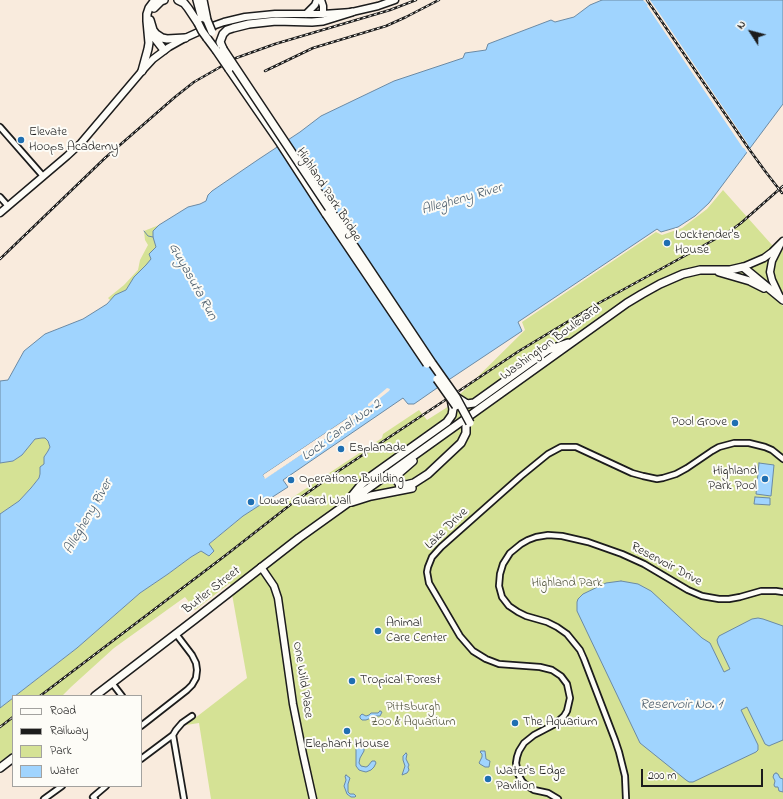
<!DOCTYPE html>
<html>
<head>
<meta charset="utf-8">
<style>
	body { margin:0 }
	#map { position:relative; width:783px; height:799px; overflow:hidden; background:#f9ebdd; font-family:"Indie Flower",sans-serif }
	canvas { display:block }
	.legend { position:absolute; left:12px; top:695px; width:130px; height:92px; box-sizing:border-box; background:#fdfcf7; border:1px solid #a3a29f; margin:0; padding:5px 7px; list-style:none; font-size:12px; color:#1c1c1c }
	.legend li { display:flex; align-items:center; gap:8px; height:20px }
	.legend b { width:20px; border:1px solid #a3a29f }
	.north { position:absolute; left:731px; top:12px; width:40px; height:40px; -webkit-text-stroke:3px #fdfcf7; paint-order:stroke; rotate:306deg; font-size:11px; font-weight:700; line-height:16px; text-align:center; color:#1c1c1c }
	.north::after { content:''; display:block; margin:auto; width:14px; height:18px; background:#1c1c1c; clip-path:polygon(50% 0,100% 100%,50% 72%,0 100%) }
	.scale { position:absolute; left:641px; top:769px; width:122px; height:18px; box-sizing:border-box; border:2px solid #1c1c1c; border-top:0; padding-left:5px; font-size:12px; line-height:14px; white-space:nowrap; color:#1c1c1c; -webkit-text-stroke:3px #fdfcf7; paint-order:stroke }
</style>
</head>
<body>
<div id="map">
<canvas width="783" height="799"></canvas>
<ul class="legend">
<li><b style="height:5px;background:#fdfcf7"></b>Road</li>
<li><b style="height:5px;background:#1c1c1c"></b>Railway</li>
<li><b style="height:11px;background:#d5e295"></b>Park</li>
<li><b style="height:11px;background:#a0d4fe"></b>Water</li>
</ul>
<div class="north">N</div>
<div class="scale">200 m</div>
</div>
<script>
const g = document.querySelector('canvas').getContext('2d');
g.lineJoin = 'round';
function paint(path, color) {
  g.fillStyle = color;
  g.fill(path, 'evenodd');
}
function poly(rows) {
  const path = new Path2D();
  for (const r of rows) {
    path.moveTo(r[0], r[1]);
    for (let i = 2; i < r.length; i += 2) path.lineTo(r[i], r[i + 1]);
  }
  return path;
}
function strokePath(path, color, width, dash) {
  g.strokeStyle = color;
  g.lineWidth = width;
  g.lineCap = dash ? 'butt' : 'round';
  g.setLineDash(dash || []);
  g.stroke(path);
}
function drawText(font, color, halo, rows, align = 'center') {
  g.font = font + ' "Indie Flower",sans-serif';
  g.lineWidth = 4;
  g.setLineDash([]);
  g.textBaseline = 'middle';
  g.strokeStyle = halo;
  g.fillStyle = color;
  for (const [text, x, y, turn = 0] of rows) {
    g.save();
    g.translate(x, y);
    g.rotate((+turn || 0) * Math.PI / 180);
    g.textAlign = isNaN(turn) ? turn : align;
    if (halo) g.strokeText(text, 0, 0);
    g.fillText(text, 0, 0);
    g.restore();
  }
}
const green = poly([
	[723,190,772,245,768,261,770,260,771,284,767,281,770,294,783,306,783,799,211,799,199,723,186,725,247,678,230,583,195,610,185,597,114,648,71,687,62,696,15,696,77,648,140,593,168,574,191,557,201,551,243,516,269,499,272,505,278,501,281,505,382,438,383,434,419,410,427,420,446,408,525,330,522,322,656,232,662,235,682,228,707,209],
	[159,225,161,237,156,268,112,302,108,298,124,285,138,270,140,260,148,245,145,240,144,231],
	[783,249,783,293,776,284,773,273,775,259],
	[42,438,45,438,47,439,49,444,50,447,48,451,45,455,44,464,40,471,40,474,39,478,31,488,19,501,0,514,0,463,13,461,22,455,35,439],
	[13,698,13,752,0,762,0,708]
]);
const water = poly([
	[602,0,783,0,783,104,709,203,695,216,678,227,661,232,657,229,518,322,522,331,450,379,414,404,408,404,403,398,283,480,288,487,243,516,209,544,214,551,209,556,201,551,191,557,168,574,140,593,77,648,15,696,13,696,13,698,0,708,0,514,19,501,31,488,39,478,40,474,40,467,44,464,44,457,48,451,50,447,48,441,45,438,42,438,35,439,22,455,13,461,0,463,0,381,8,380,24,351,45,334,83,319,107,304,115,295,126,290,134,277,146,265,151,259,149,254,156,247,153,237,153,231,159,225,188,207,200,204,206,201,208,195,212,191,259,159,300,132,321,116,394,81,463,58,465,53,486,50,488,44,551,20,555,22,574,17,590,5,602,0],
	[354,414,358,415,356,418,265,478,263,475,354,414],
	[759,463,774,465,771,496,756,494,759,463],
	[755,497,770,498,770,505,754,504,755,497],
	[621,581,638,584,651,591,702,638,710,643,724,672,730,669,718,644,717,640,719,636,752,619,758,618,763,619,783,626,783,740,771,745,769,746,765,744,747,707,741,710,758,745,758,750,756,752,693,782,689,782,686,780,640,743,577,611,577,602,578,599,583,594,606,583,621,581],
	[380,711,382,712,380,716,373,716,371,718,366,720,362,720,360,718,360,716,362,714,366,716,369,715,371,713,378,713,380,711],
	[359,741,362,743,364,745,364,751,360,758,359,763,361,766,366,767,368,766,372,761,375,761,376,763,374,767,371,770,366,772,362,771,359,770,356,766,356,747,357,743,359,741],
	[481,751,485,751,486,759,490,761,489,767,485,767,480,764,479,763,482,757,482,754,480,752,481,751],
	[406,753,407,754,406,759,409,765,408,767,409,770,407,773,402,775,405,766,403,760,403,756,406,753],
	[776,773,778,774,780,778,783,779,783,792,779,791,778,787,775,787,774,785,775,781,773,777,774,774,776,773],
	[346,775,350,778,348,784,348,792,350,794,354,794,356,796,355,797,351,797,347,794,344,786,346,780,345,776,346,775]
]);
const pier = poly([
	[643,0,650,0,662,17,748,144,747,145,751,150,748,154,744,148,743,148,647,6,648,5],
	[387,388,390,389,389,391,370,406,368,406,368,404],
	[354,414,357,414,358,415,356,418,265,479,263,475]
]);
const stream = poly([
	[144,231,148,236,153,237]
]);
const minor = poly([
	[0,127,43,176],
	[0,197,8,206],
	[112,683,122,696],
	[141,726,187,690,192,685,196,678,197,670,196,663,192,655,176,634],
	[173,735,184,799],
	[141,759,173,735,176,730,182,723,192,716],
	[44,799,62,786],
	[95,799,93,797,106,786],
	[558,799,548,793,534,790,526,785,522,781,518,774,516,763,517,757,519,751,524,743,534,735,555,724,564,716,567,711,570,698,567,684,561,676,552,670,540,667,499,664,486,659,473,651,460,636,429,583,427,572,428,567,432,557,441,547,521,476,548,454,561,447,576,447,632,473,643,476,657,479,663,478,676,474,687,468,712,451,719,447,734,443,749,443,765,447,772,450,783,459],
	[626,799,625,776,619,752,615,740,584,659,580,650,567,634,557,627,547,622,526,616,518,612,509,606,502,597,499,586,500,574,503,564,510,553,521,544,528,540,536,537,548,535,562,536,588,542,622,554,644,564,688,590,702,596,719,599,729,599,740,597,761,591,776,591,783,592]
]);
const major = poly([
	[321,0,323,6,323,14],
	[306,14,315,5,317,0],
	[0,213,67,156,81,143,142,71,153,59,169,47,185,38,207,28,224,22,245,17,275,14,323,14,352,12,378,6,395,0],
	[780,245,772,261,770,272,772,280,780,297],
	[743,267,764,258,772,252,783,241],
	[261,567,274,586,278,598,293,704,303,754,313,799]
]);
const highway = poly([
	[178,0,184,3,188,8,198,23],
	[197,0,203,22],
	[203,0,207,20],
	[154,8,161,1,164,0],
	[150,20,153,30,156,34,162,38,167,39,185,38],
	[150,32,164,50],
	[207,38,216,50],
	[223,49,220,42,223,34,227,30,233,28,249,24,276,21,312,22,323,21,352,12],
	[229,69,280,143,326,214],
	[142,71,148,49,149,43,147,21,147,14,149,8,155,0],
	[719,272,750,281,764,288],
	[456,397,467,404,474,403,548,350,568,343],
	[413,461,398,474,397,480,398,482,400,484,406,485,414,483,428,474,461,443,466,433,466,426],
	[352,496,361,485,370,477,447,422,452,415,453,409,451,399],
	[352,502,371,496,412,488],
	[95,696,194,620,299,538,627,303,642,294,660,284,683,274,700,270,730,270,743,267,783,300],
	[0,768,13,758]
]);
const rail = poly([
	[647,0,749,149,765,171,782,193],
	[265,71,313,48,386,26,406,17,439,0],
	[0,259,105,158,175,97,194,82,236,58,275,44,390,10,416,0],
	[40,696,226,555,290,505,337,472,519,351,597,304,730,231,741,223,783,186],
	[0,727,13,717]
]);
const highwayBridge = poly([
	[207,20,212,32],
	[198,23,202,31,207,38],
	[223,49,432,363,456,397,470,423],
	[216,50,229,69],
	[326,214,427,364],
	[437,379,456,406]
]);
const markers = [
	[21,140,4,"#1f6fb2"],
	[667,243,4,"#1f6fb2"],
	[735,423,4,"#1f6fb2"],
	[341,449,4,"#1f6fb2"],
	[765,479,4,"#1f6fb2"],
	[291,480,4,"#1f6fb2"],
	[251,502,4,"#1f6fb2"],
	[378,631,4,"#1f6fb2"],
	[352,681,4,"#1f6fb2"],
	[515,723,4,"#1f6fb2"],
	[347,731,4,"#1f6fb2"],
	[488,779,4,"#1f6fb2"]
];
const poiNames = [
	["Elevate",29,133],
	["Hoops Academy",29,148],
	["Locktender's",675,236],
	["House",675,251],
	["Pool Grove",727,423,"right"],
	["Esplanade",349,449],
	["Highland",757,472,"right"],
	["Park Pool",757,487,"right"],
	["Operations Building",299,480],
	["Lower Guard Wall",259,502],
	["Animal",386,624],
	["Care Center",386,639],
	["Tropical Forest",360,681],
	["The Aquarium",523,723],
	["Elephant House",347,745,"center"],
	["Water's Edge",496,772],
	["Pavilion",496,787]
];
const streetNames = [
	["Highland Park Bridge",328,195,57],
	["Washington Boulevard",551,343,-36],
	["Lake Drive",447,529,-44],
	["Reservoir Drive",666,565,28],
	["Butler Street",212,591,-38],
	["One Wild Place",302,680,81]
];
const parkNames = [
	["Highland Park",567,584],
	["Pittsburgh",413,708],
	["Zoo & Aquarium",413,723]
];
const waterNames = [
	["Allegheny River",462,200,-16],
	["Guyasuta Run",192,282,61],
	["Lock Canal No. 2",342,431,-36],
	["Allegheny River",89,517,-60],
	["Reservoir No. 1",681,706]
];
paint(green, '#d5e295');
paint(water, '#a0d4fe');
strokePath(water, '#6b8aa4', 1);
paint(pier, '#f9ebdd');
strokePath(stream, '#6b8aa4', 1);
strokePath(minor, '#1c1c1c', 8);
strokePath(major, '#1c1c1c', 9);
strokePath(highway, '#1c1c1c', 10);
strokePath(minor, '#fdfcf7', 4.5);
strokePath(major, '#fdfcf7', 6);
strokePath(highway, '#fdfcf7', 7);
strokePath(rail, '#1c1c1c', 2.5);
strokePath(rail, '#fdfcf7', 1, [3]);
strokePath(highwayBridge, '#1c1c1c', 10, []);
strokePath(highwayBridge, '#fdfcf7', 7);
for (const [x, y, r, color] of markers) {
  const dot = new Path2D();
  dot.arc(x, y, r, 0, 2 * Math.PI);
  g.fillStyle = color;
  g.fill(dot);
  strokePath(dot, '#fdfcf7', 1.5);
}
drawText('13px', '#1c1c1c', '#fdfcf7', poiNames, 'left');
drawText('13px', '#1c1c1c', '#fdfcf7', streetNames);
drawText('13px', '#545740', '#fdfcf7', parkNames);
drawText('italic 14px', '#4a5c6b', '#fdfcf7', waterNames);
</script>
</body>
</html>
